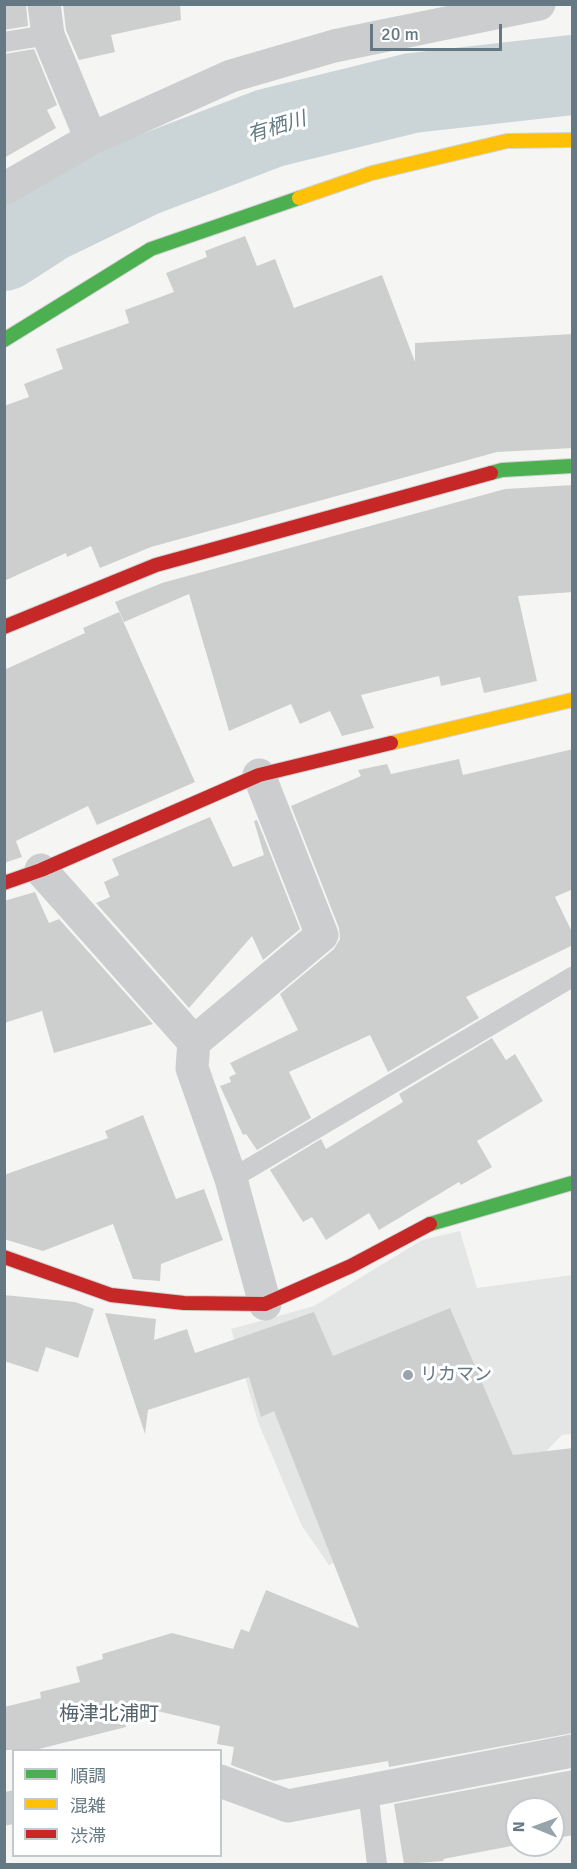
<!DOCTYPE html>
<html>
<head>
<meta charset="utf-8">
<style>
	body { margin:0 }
	#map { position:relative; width:577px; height:1869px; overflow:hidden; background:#f5f5f4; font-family:Signika,"Noto Sans JP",sans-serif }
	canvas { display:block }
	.frame { position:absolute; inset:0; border:6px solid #657985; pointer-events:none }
	.legend { position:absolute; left:12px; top:1749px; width:210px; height:108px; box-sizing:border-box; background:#fff; border:2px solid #c1c9ce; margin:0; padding:8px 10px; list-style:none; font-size:18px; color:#657985 }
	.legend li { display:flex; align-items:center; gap:12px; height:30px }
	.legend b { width:30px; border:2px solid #c1c9ce }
	.north { position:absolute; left:505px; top:1797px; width:60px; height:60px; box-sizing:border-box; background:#fff; border:2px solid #c1c9ce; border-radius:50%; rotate:271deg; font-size:16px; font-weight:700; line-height:24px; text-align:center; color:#657985 }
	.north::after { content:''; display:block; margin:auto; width:21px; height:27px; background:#97a4ac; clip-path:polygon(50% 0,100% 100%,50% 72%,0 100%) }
	.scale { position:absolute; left:370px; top:24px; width:132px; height:27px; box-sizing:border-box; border:3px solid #657985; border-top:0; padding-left:8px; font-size:18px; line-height:21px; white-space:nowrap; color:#657985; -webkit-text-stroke:4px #fff; paint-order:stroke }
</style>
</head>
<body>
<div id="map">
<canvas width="577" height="1869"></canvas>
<div class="frame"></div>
<ul class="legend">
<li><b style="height:8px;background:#4caf50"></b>順調</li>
<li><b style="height:8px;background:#ffc107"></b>混雑</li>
<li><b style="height:8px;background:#c62828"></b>渋滞</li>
</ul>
<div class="north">N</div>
<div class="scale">20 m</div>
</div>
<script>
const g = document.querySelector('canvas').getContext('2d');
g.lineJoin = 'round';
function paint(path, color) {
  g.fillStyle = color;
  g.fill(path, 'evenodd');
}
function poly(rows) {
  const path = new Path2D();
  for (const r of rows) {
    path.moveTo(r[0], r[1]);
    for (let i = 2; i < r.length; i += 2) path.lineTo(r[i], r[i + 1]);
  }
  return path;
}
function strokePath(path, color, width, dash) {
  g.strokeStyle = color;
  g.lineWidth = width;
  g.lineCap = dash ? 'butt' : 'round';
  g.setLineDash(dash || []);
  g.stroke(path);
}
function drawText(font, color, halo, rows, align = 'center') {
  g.font = font + ' Signika,"Noto Sans JP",sans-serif';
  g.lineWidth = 6;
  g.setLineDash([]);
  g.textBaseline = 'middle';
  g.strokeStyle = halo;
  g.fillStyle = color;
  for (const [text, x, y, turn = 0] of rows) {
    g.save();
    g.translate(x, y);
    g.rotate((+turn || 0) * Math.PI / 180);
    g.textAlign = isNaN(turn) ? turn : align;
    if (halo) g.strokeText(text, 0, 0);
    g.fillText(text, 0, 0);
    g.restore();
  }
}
const built = poly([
	[460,1231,477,1288,572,1275,572,1434,562,1435,520,1478,329,1565,302,1526,258,1422,231,1329,314,1306,422,1240]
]);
const river = poly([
	[4,251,49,222,144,176,270,128,412,93,572,75]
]);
const building = poly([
	[4,4,26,4,28,26,4,30],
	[63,4,180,4,181,20,111,35,115,52,79,60,66,30],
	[34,49,57,105,47,110,56,128,4,158,4,54],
	[245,236,257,266,275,259,294,308,382,275,415,362,415,343,573,334,573,448,497,452,151,547,100,568,91,546,67,557,66,553,4,581,4,406,29,397,24,384,63,369,56,349,129,323,125,310,174,292,166,273,207,257,205,251],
	[573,485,573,592,518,596,537,681,484,693,480,677,441,686,439,676,361,695,374,728,342,736,330,711,300,724,291,704,229,731,189,594,124,622,115,602,162,583,505,489],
	[119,612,195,782,97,825,88,806,16,841,22,857,4,863,4,670,85,633,83,628],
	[573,749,573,889,555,897,573,934,573,945,466,997,479,1018,388,1072,370,1035,289,1072,311,1118,257,1150,246,1134,243,1135,220,1086,231,1082,229,1077,236,1074,230,1063,298,1030,280,994,334,949,340,939,339,928,291,806,361,776,358,770,387,764,391,774,459,759,463,775],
	[210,817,233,867,264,855,254,821,257,820,300,929,263,960,252,936,189,1008,96,903,110,897,104,882,119,875,112,859],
	[35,892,49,923,59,919,153,1024,54,1053,42,1011,4,1023,4,901],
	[492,1038,506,1060,515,1054,543,1101,477,1141,492,1167,461,1185,459,1182,379,1230,369,1213,326,1240,312,1217,303,1222,270,1170,321,1139,326,1149,403,1102,399,1094],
	[143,1115,176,1199,204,1189,223,1240,161,1264,160,1281,133,1279,113,1224,43,1251,4,1239,4,1175,108,1138,105,1131],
	[4,1295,75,1302,94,1309,78,1358,46,1347,38,1372,4,1361],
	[450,1308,513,1455,573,1448,573,1733,389,1767,388,1761,274,1781,231,1765,234,1747,217,1744,220,1726,120,1702,126,1727,35,1750,4,1750,4,1707,41,1698,40,1692,80,1682,76,1667,103,1659,102,1654,172,1633,233,1649,241,1629,249,1632,266,1590,359,1628,274,1411,261,1417,249,1377,148,1410,145,1434,105,1313,156,1319,154,1340,187,1329,195,1353,314,1312,333,1356],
	[573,1770,573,1835,553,1839,553,1809,517,1809,517,1845,443,1859,444,1861,404,1864,394,1804]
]);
const lane = poly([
	[4,42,48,35],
	[231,1179,572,977],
	[368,1792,377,1864]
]);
const street = poly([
	[44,4,48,35,91,139],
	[4,189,91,139,231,76,334,46,539,4],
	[41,870,194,1042,192,1068,231,1179,265,1304],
	[194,1042,322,935,259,775],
	[220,1781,288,1806,572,1751],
	[4,1809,14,1807]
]);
const fast = poly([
	[4,340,151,249,299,198],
	[491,473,502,470,572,466],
	[430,1224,572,1183]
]);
const slow = poly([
	[299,198,372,173,507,141,572,140],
	[391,743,572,700]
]);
const jam = poly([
	[4,627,156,565,491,473],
	[4,883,41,870,259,775,391,743],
	[4,1257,111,1295,184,1303,265,1304,351,1266,430,1224]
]);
const markers = [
	[408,1375,6,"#97a4ac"]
];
const poiNames = [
	["リカマン",420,1375]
];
const waterNames = [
	["有栖川",277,128,-17]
];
const neighbourhoodNames = [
	["梅津北浦町",109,1715]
];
paint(built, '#e4e6e5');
strokePath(river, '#cbd5d7', 80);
paint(building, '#cdcfcf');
strokePath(fast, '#d1d2d3', 16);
strokePath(slow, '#d1d2d3', 16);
strokePath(jam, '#d1d2d3', 16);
strokePath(lane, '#cbcdce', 20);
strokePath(street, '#cbcdce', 33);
strokePath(fast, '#4caf50', 14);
strokePath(slow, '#ffc107', 14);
strokePath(jam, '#c62828', 14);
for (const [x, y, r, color] of markers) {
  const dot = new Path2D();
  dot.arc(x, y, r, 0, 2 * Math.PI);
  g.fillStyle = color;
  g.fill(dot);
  strokePath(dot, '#fff', 2);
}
drawText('18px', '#657985', '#fff', poiNames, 'left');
drawText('italic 20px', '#607b81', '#fff', waterNames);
drawText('20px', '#53616a', '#fff', neighbourhoodNames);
</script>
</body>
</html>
